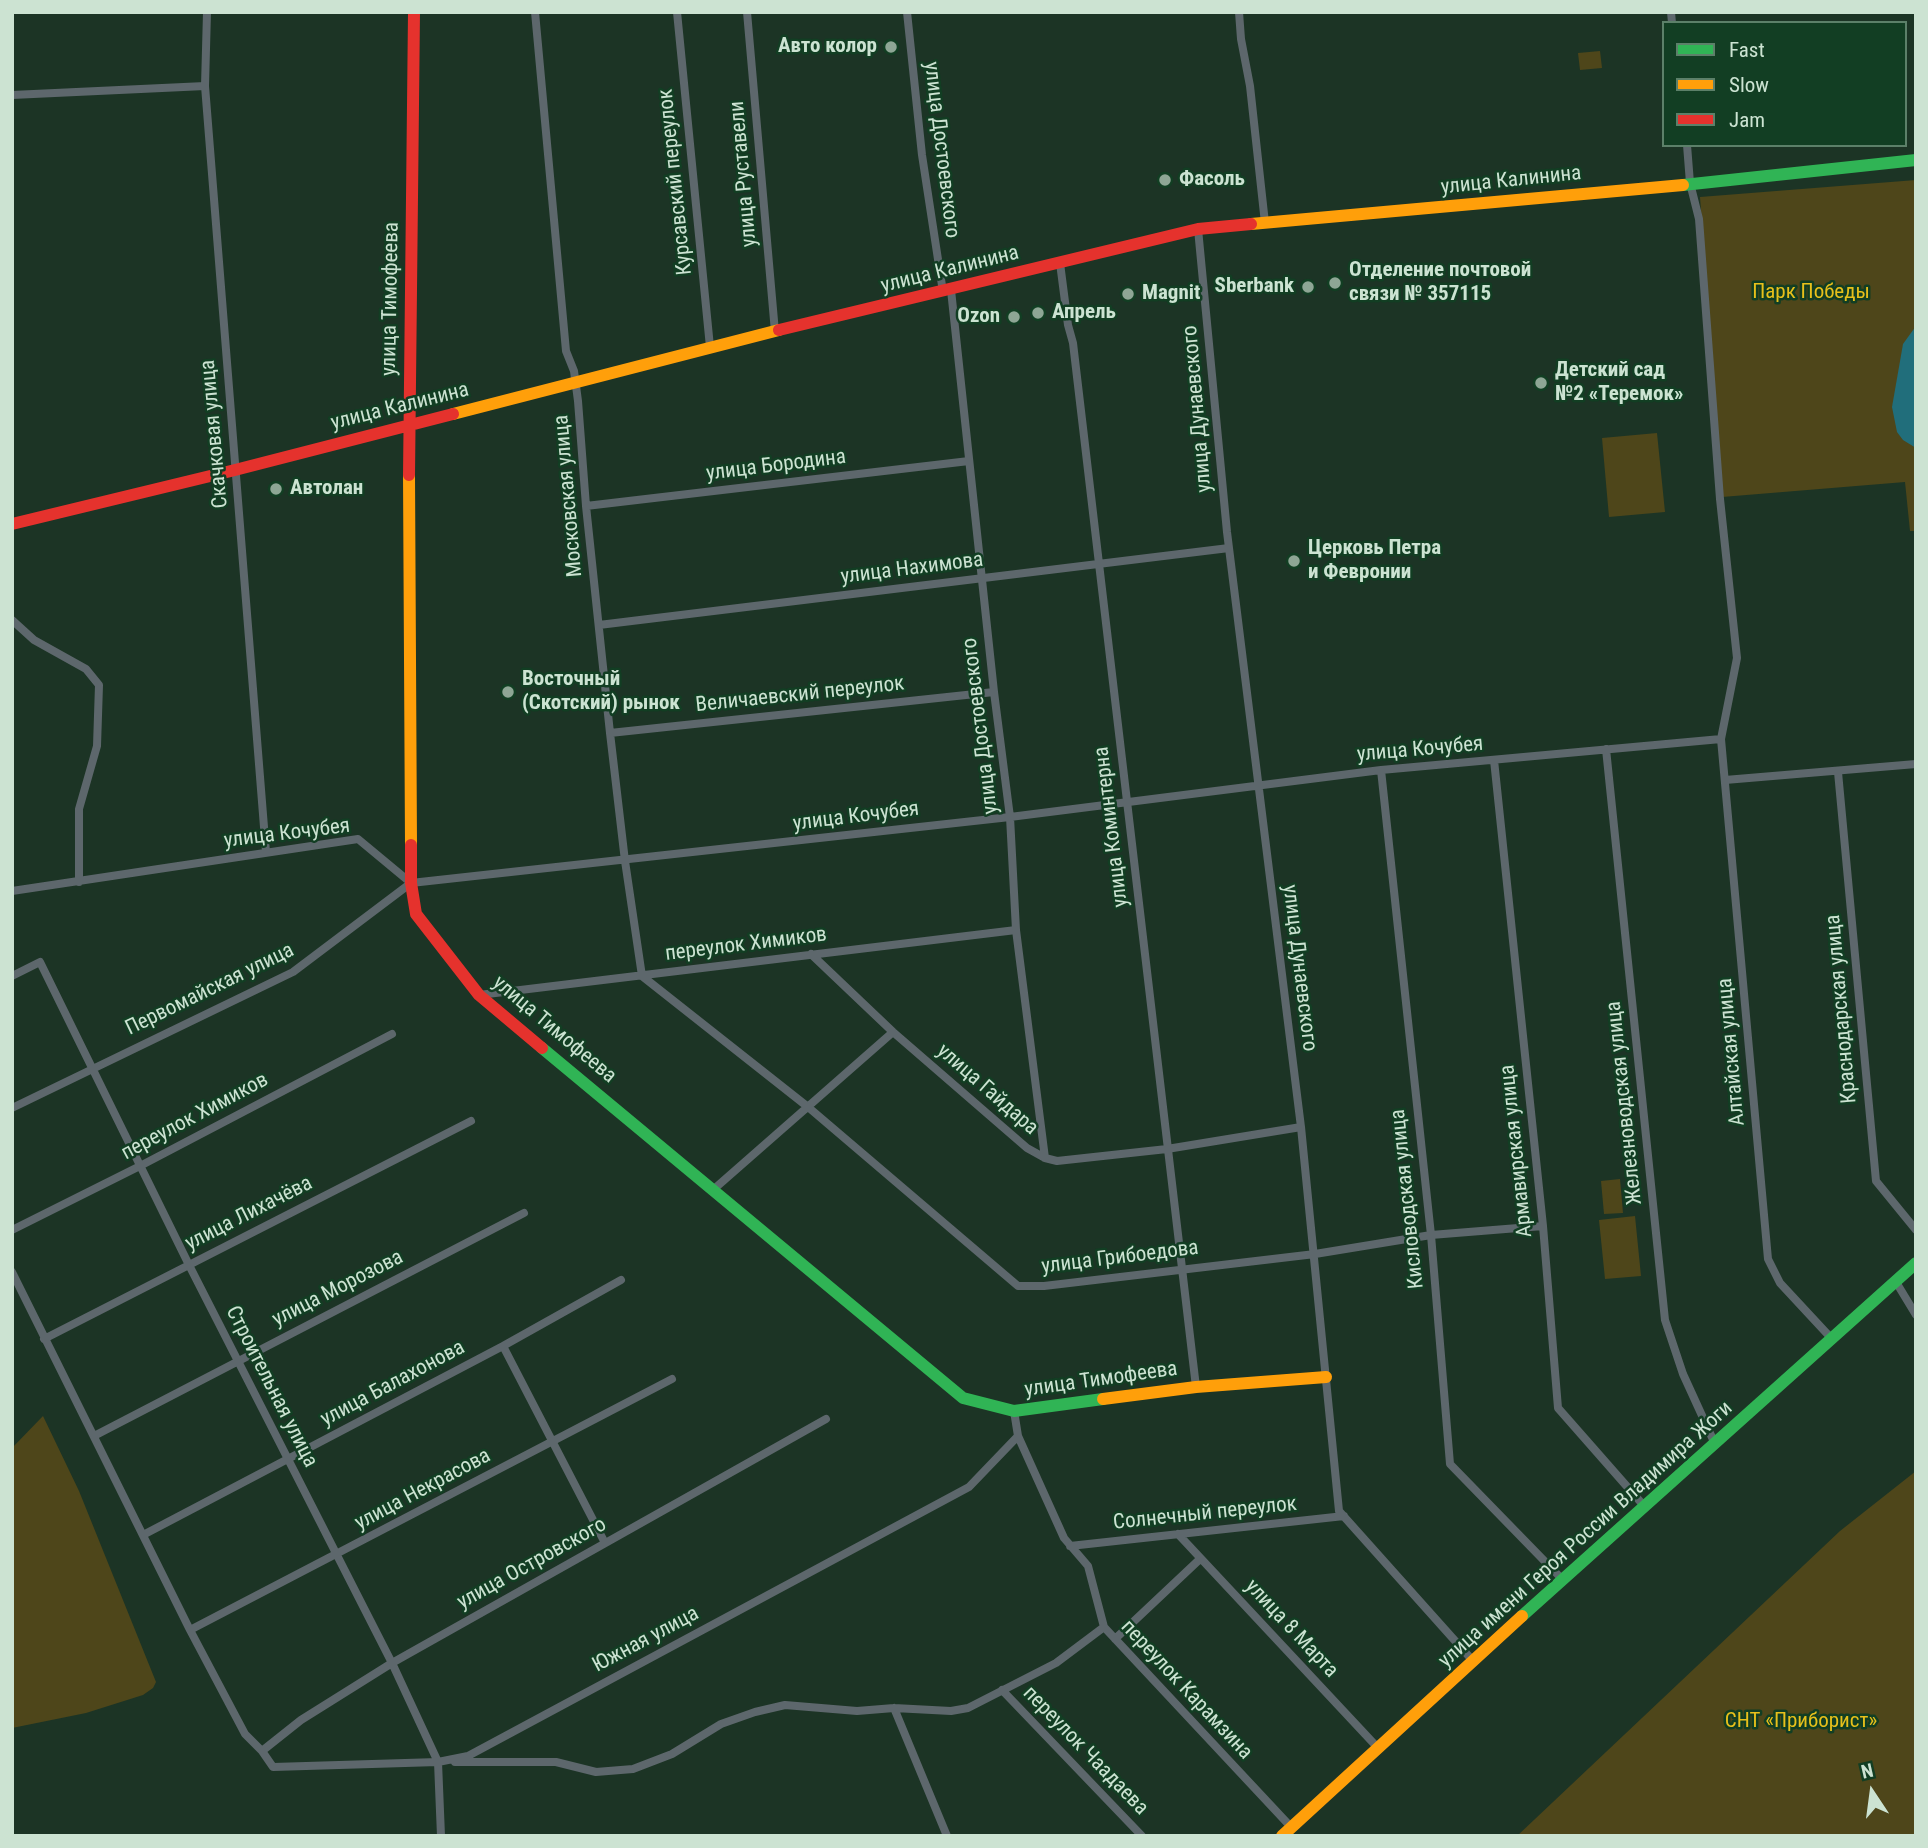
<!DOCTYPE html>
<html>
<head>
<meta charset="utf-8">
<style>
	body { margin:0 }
	#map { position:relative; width:1928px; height:1848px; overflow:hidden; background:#1c3425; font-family:"Roboto Condensed",sans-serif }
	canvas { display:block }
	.frame { position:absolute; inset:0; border:14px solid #cce3d2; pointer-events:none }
	.legend { position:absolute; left:1662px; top:21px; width:245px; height:126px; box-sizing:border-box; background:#123e23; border:2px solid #5c8069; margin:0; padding:9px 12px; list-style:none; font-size:21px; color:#cce3d2 }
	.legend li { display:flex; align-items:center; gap:14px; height:35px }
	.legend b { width:35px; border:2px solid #5c8069 }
	.north { position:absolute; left:1837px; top:1757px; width:70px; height:70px; -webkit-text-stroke:5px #123e23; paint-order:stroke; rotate:347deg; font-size:19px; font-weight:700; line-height:28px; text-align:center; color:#cce3d2 }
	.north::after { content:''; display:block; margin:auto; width:24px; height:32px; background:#cce3d2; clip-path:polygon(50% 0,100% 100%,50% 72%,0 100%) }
</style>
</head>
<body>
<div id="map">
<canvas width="1928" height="1848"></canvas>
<div class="frame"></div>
<ul class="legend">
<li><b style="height:9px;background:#30b455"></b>Fast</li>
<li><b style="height:9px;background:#ff9f0a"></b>Slow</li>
<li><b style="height:9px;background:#e5322d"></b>Jam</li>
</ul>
<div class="north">N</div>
</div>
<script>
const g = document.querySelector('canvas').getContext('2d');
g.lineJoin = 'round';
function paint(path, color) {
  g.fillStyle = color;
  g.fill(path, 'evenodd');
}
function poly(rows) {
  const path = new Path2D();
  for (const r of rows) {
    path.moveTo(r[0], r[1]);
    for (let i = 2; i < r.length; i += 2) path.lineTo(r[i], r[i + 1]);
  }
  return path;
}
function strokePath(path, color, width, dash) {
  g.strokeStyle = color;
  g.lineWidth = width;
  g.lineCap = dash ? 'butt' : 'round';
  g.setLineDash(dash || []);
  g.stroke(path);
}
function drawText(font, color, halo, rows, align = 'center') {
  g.font = font + ' "Roboto Condensed",sans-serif';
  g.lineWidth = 5;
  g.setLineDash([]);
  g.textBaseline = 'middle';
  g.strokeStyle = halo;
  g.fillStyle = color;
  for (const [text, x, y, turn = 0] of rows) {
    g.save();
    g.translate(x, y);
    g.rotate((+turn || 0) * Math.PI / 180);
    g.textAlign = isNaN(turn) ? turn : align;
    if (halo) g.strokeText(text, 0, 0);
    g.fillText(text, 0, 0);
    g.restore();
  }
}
const green = poly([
	[1600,51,1602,68,1580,70,1578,53],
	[1916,180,1916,531,1910,531,1905,482,1722,497,1700,197],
	[1657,433,1665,512,1609,517,1602,438],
	[1620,1179,1623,1213,1604,1214,1601,1181],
	[1635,1216,1641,1276,1605,1279,1599,1220],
	[43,1416,79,1491,156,1682,153,1688,143,1695,86,1713,12,1728,12,1448],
	[1916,1471,1916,1836,1517,1836,1840,1531]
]);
const water = poly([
	[1916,326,1916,448,1903,440,1897,432,1892,407,1903,344]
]);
const street = poly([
	[207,12,205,86,266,852],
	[535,12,566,351,574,371,578,401,586,506,610,733,625,861,642,976,808,1107,1018,1286,1044,1286,1315,1254,1431,1235,1543,1226],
	[677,12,710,347],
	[747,12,775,332],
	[907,12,922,155,943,292],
	[1239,12,1241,39,1250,86,1265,223],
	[1671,12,1672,23],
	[12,95,205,86],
	[1687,145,1690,183,1699,219,1720,499,1737,658,1721,739,1768,1259,1780,1283,1832,1339],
	[1198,229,1227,532,1301,1127,1339,1511,1474,1662],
	[1060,263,1068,325,1073,343,1196,1387],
	[951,290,994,692,1010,817,1016,930,1045,1158],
	[586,506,969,461],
	[12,620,34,640,86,669,99,685,97,746,79,809,79,882],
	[599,625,1229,548],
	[610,733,994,692],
	[1606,749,1665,1320,1683,1374,1715,1444],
	[1494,760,1543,1226,1558,1408,1645,1507],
	[1381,770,1431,1235,1450,1464,1562,1579],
	[1838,772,1876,1181,1916,1230],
	[1725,780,1916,764],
	[12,891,358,839,411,883,1010,817,1381,770,1721,739],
	[811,954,893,1032,1027,1148,1045,1158,1057,1161,1167,1149,1301,1127],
	[12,976,40,962,189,1265,392,1663,438,1762,441,1836],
	[479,995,1016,930],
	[12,1108,293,972,411,883],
	[714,1189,893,1032],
	[12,1230,140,1166,392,1034],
	[12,1272,190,1630,245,1734,262,1751,273,1767,438,1762,468,1756,969,1487,1018,1436],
	[1896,1282,1916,1315],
	[44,1339,471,1121],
	[503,1346,605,1543],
	[1014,1411,1018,1436,1064,1538,1088,1566,1104,1627,1291,1827],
	[94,1436,524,1213],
	[1178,1534,1378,1748],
	[143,1535,503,1346,621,1280],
	[1070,1546,1344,1516],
	[190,1630,672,1379],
	[1115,1639,1200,1559],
	[1002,1690,1142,1836],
	[894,1708,947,1836],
	[262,1751,301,1720,392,1663,826,1419],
	[455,1762,556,1762,596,1772,633,1769,672,1754,721,1724,755,1712,785,1705,857,1711,894,1708,951,1711,968,1708,1056,1663,1104,1627]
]);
const fast = poly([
	[1683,185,1916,160],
	[542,1048,963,1398,1014,1411,1103,1399],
	[1522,1616,1916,1263]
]);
const slow = poly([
	[1251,224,1683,185],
	[453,414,779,330],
	[409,475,411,845],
	[1103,1399,1196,1387,1326,1377],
	[1282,1836,1522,1616]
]);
const jam = poly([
	[779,330,1198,229,1251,224],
	[409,475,414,12],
	[12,524,235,470,453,414],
	[411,845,411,883,416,914,479,995,542,1048]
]);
const markers = [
	[891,47,7,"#8ea695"],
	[1165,180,7,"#8ea695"],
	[1335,283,7,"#8ea695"],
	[1308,287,7,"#8ea695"],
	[1128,294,7,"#8ea695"],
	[1038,313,7,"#8ea695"],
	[1014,317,7,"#8ea695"],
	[1541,383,7,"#8ea695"],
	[276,489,7,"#8ea695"],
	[1294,561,7,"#8ea695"],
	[508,692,7,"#8ea695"]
];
const poiNames = [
	["Авто колор",877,47,"right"],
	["Фасоль",1179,180],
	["Отделение почтовой",1349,271],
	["связи № 357115",1349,295],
	["Sberbank",1294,287,"right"],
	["Magnit",1142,294],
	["Апрель",1052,313],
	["Ozon",1000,317,"right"],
	["Детский сад",1555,371],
	["№2 «Теремок»",1555,395],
	["Автолан",290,489],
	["Церковь Петра",1308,549],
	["и Февронии",1308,573],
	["Восточный",522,680],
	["(Скотский) рынок",522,704]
];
const streetNames = [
	["улица Достоевского",941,150,83],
	["улица Руставели",744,174,-95],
	["улица Калинина",1511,181,-6],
	["Курсавский переулок",676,182,-96],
	["улица Калинина",950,270,-14],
	["улица Тимофеева",391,299,-89],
	["улица Калинина",400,407,-14],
	["улица Дунаевского",1198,409,-95],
	["Скачковая улица",215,434,-95],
	["улица Бородина",776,466,-7],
	["Московская улица",569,496,-95],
	["улица Нахимова",912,569,-7],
	["Величаевский переулок",800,695,-6],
	["улица Достоевского",981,726,-97],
	["улица Кочубея",1420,750,-5],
	["улица Кочубея",856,817,-7],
	["улица Коминтерна",1112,827,-97],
	["улица Кочубея",287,834,-7],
	["переулок Химиков",746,945,-7],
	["улица Дунаевского",1299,968,83],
	["Первомайская улица",210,990,-26],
	["Краснодарская улица",1842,1009,-95],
	["улица Тимофеева",554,1030,40],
	["Алтайская улица",1732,1052,-95],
	["улица Гайдара",987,1090,41],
	["Железноводская улица",1625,1103,-96],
	["переулок Химиков",195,1117,-28],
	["Армавирская улица",1517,1151,-96],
	["Кисловодская улица",1408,1199,-96],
	["улица Лихачёва",249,1214,-27],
	["улица Грибоедова",1120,1258,-7],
	["улица Морозова",338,1289,-27],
	["улица Тимофеева",1101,1380,-8],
	["улица Балахонова",393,1384,-28],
	["Строительная улица",271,1387,63],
	["улица Некрасова",423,1490,-28],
	["Солнечный переулок",1205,1514,-6],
	["улица имени Героя России Владимира Жоги",1586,1535,-42],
	["улица Островского",532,1564,-29],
	["улица 8 Марта",1291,1629,47],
	["Южная улица",646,1640,-28],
	["переулок Карамзина",1186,1690,47],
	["переулок Чаадаева",1085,1751,46]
];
const parkNames = [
	["Парк Победы",1811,293],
	["СНТ «Приборист»",1801,1722]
];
paint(green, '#4e461a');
paint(water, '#216e7b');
strokePath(street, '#5d676c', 8);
strokePath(fast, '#30b455', 12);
strokePath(slow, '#ff9f0a', 12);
strokePath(jam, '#e5322d', 12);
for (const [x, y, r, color] of markers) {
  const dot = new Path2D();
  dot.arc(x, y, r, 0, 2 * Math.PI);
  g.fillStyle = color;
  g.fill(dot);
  strokePath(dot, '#123e23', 2.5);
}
drawText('bold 21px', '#cce3d2', '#123e23', poiNames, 'left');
drawText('21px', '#cce3d2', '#123e23', streetNames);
drawText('21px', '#e7c01b', '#123e23', parkNames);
</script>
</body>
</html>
